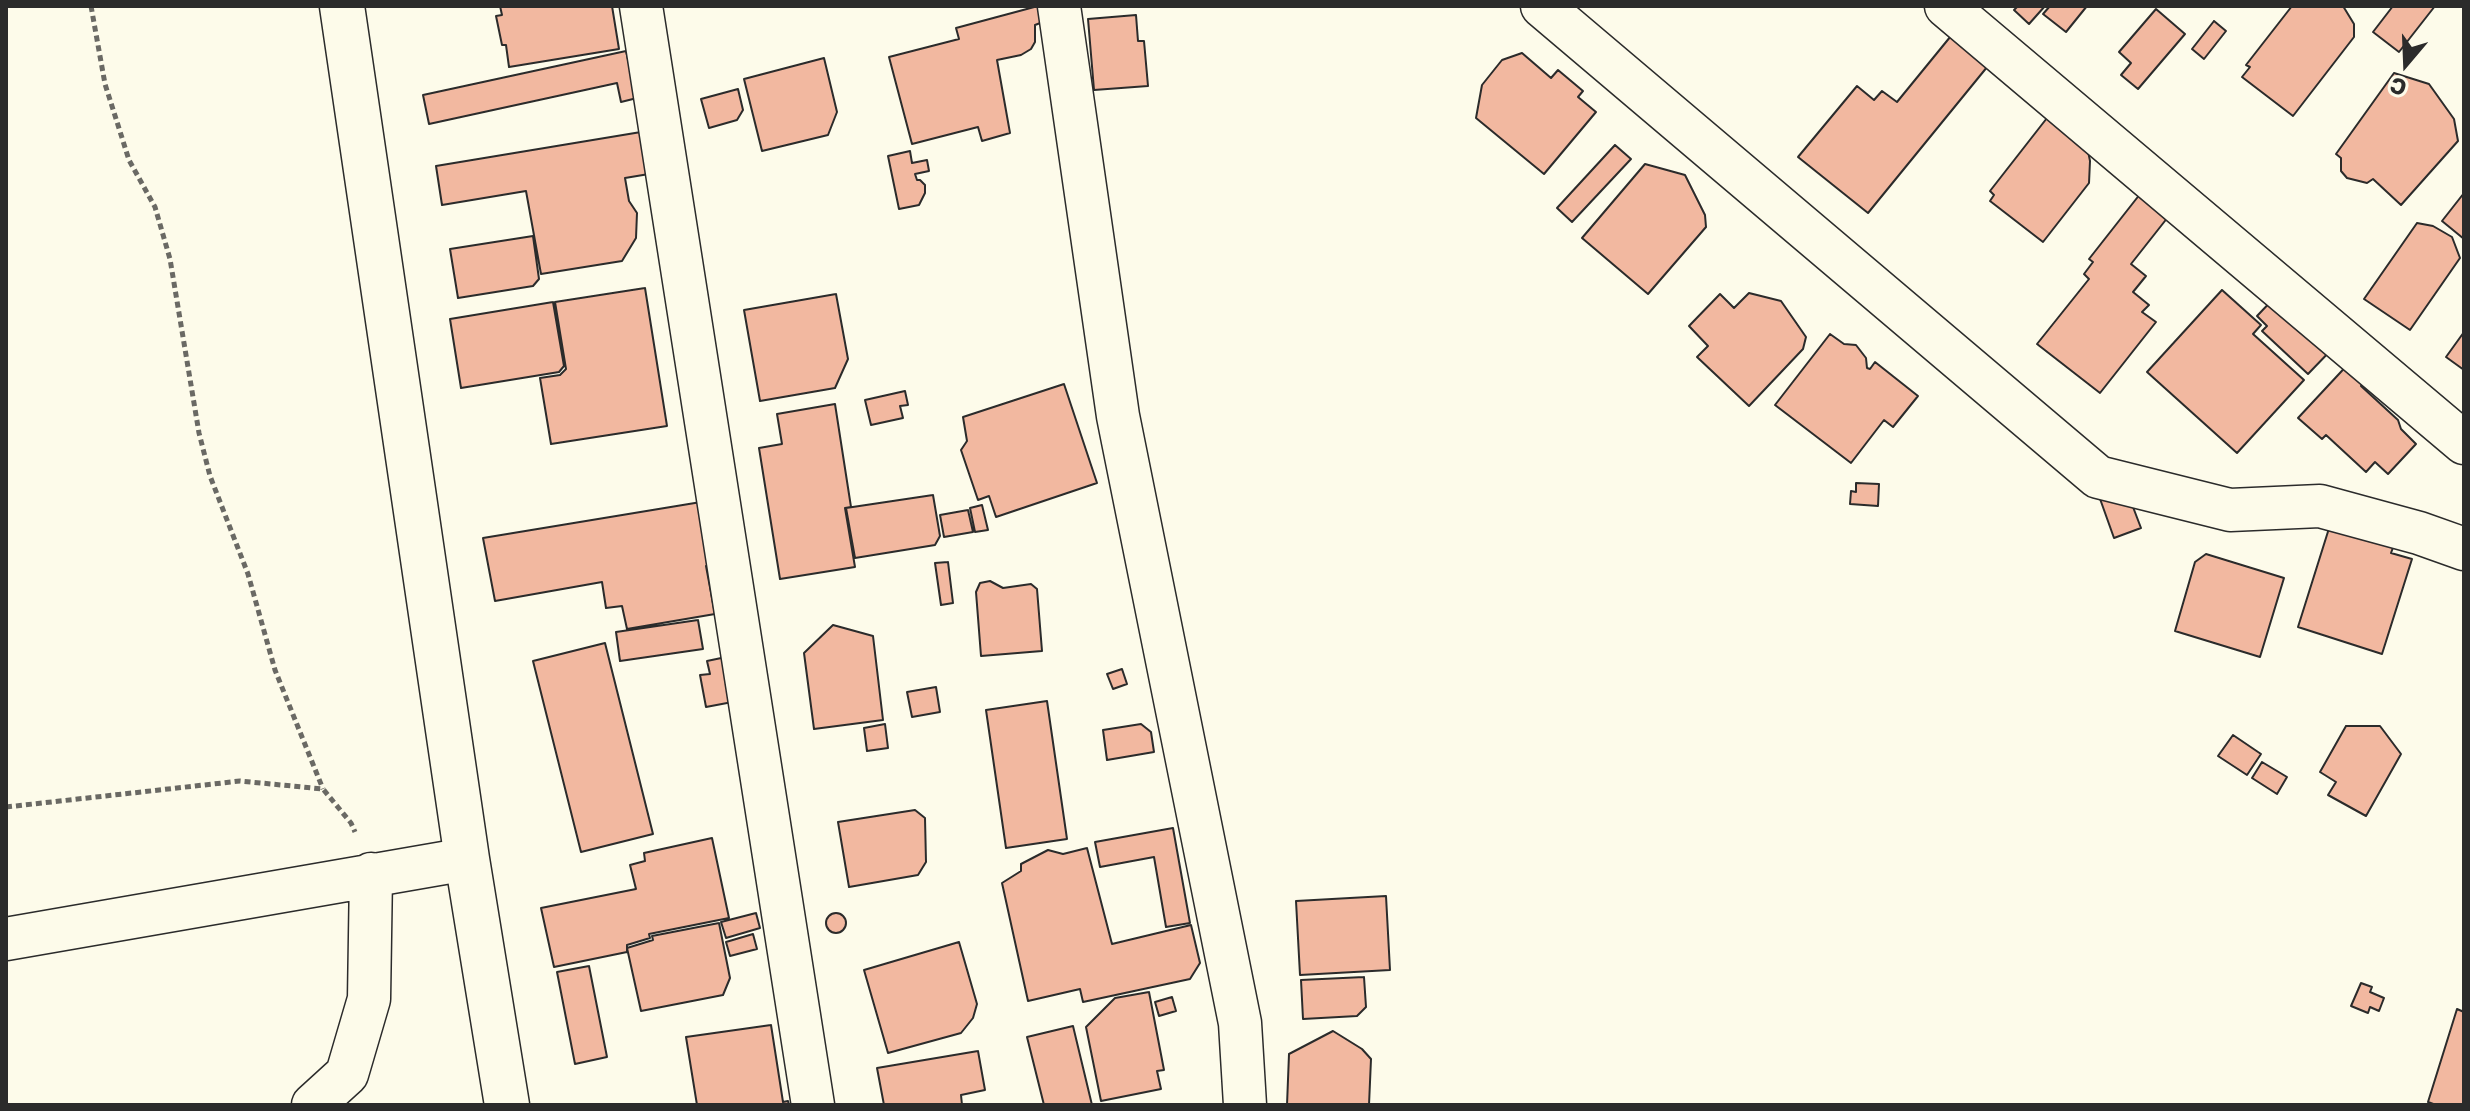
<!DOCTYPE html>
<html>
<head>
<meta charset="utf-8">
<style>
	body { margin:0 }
	#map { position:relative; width:2470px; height:1111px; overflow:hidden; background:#fdfbea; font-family:"Golos Text",sans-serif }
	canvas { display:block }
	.frame { position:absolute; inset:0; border:8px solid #2b2b2b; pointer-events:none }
	.north { position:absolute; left:2366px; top:24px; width:80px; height:80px; -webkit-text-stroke:6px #fdfbea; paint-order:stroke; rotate:199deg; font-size:22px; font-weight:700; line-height:32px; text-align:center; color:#2b2b2b }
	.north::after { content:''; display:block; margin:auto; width:28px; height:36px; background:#2b2b2b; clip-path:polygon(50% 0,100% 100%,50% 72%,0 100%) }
</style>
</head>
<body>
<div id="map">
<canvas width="2470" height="1111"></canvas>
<div class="frame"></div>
<div class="north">С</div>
</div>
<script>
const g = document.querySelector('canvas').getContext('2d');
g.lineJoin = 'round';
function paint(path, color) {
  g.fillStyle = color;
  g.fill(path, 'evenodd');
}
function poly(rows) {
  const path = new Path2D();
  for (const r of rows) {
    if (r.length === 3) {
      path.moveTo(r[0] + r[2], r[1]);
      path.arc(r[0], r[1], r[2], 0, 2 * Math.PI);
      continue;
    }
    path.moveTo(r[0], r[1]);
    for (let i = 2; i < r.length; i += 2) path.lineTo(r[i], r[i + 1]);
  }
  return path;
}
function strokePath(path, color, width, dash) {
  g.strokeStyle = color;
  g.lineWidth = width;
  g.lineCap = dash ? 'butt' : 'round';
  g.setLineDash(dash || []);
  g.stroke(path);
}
const building = poly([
	[500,6,612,6,619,49,509,67,506,45,502,45,496,16,502,15,500,6],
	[1038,6,1043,22,1035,25,1035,42,1031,49,1021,55,997,60,1010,133,982,141,978,127,912,144,889,57,959,39,956,28,1038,6],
	[2018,6,2045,6,2029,24,2014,10,2018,6],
	[2050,6,2087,6,2066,32,2043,14,2050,6],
	[2292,6,2343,6,2354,24,2354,37,2293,116,2242,77,2250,67,2246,65,2292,6],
	[2393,6,2435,6,2399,52,2373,32,2393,6],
	[2156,9,2185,34,2138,89,2121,75,2131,63,2119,52,2156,9],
	[1136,15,1138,41,1144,41,1148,86,1094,90,1088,19,1136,15],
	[2214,21,2226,31,2204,59,2192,49,2214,21],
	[1955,31,1992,61,1868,213,1798,157,1857,86,1874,100,1882,91,1897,102,1955,31],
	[626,51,637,98,621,102,617,83,429,124,423,95,626,51],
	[1522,53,1551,78,1558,70,1583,91,1578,97,1596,112,1544,174,1476,118,1482,85,1502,60,1522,53],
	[824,58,837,112,828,135,762,151,744,79,824,58],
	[2394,73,2429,84,2454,119,2458,141,2401,205,2373,179,2367,183,2347,178,2341,171,2341,158,2336,154,2394,73],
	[738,89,743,110,737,120,709,128,701,99,738,89],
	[2047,118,2088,151,2090,161,2089,183,2043,242,1990,201,1994,195,1990,191,2047,118],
	[647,131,655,173,625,178,629,201,637,213,636,238,622,261,541,274,526,191,442,205,436,166,647,131],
	[1615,145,1631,159,1572,222,1557,208,1615,145],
	[910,151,912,163,927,160,929,171,915,174,917,180,920,180,925,185,925,193,919,205,899,209,888,156,910,151],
	[1645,164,1685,175,1705,215,1706,227,1648,294,1582,238,1645,164],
	[2144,189,2172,212,2131,264,2146,276,2133,292,2149,305,2142,312,2156,322,2100,393,2037,344,2089,279,2084,274,2093,262,2089,259,2144,189],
	[2464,193,2464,239,2442,221,2464,193],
	[2417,223,2433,226,2452,237,2460,258,2410,330,2364,299,2417,223],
	[533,236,539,279,533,286,458,298,450,249,533,236],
	[645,288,667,426,551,444,540,378,560,375,566,369,555,302,645,288],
	[2222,290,2261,325,2253,334,2304,380,2237,453,2147,372,2222,290],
	[1749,293,1781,301,1806,337,1803,349,1749,406,1697,357,1708,346,1689,326,1720,294,1734,308,1749,293],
	[836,294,848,359,835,388,760,401,744,310,836,294],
	[2278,294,2334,347,2308,374,2262,331,2267,326,2257,316,2278,294],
	[553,302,564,366,559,372,461,388,450,319,553,302],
	[2464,332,2464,370,2446,357,2464,332],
	[1830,334,1844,344,1856,345,1866,358,1867,368,1870,369,1875,362,1918,396,1893,427,1884,420,1851,463,1775,405,1830,334],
	[2352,360,2369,377,2361,386,2398,420,2401,429,2416,444,2388,474,2375,462,2366,472,2326,435,2322,439,2298,418,2352,360],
	[1064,384,1097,483,996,517,989,496,978,500,961,450,967,441,963,417,1064,384],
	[905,391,908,405,900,406,903,418,871,425,865,400,905,391],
	[835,404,851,507,845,508,855,567,780,579,759,448,782,444,777,414,835,404],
	[1856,483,1879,484,1878,506,1850,504,1851,491,1856,492,1856,483],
	[2125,486,2141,528,2114,538,2099,496,2125,486],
	[933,495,940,536,935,545,855,558,846,508,933,495],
	[707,501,717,565,706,566,715,614,627,629,622,606,606,608,602,582,495,601,483,538,707,501],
	[982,505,988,530,975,532,970,508,982,505],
	[968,510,973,532,944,537,940,515,968,510],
	[2331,522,2395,542,2391,553,2412,559,2382,654,2298,627,2331,522],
	[2206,554,2284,578,2260,657,2175,631,2195,562,2206,554],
	[948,562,953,603,941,605,935,563,948,562],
	[990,581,1003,588,1031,584,1037,589,1042,651,981,656,976,592,980,583,990,581],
	[698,620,703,649,620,661,616,632,698,620],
	[833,625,873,636,883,720,814,729,804,653,833,625],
	[605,643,653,834,581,852,533,661,605,643],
	[726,657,743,700,706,707,700,675,710,674,707,661,726,657],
	[1122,669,1127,684,1113,689,1107,674,1122,669],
	[936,687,940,712,912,717,907,692,936,687],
	[1047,701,1067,839,1006,848,986,710,1047,701],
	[885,724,888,748,867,751,864,728,885,724],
	[1141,724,1151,732,1154,752,1107,760,1103,730,1141,724],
	[2346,726,2380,726,2401,754,2366,816,2328,795,2336,782,2320,772,2346,726],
	[2233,735,2261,754,2247,775,2218,756,2233,735],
	[2262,762,2287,777,2277,794,2252,778,2262,762],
	[915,810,925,818,926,862,918,875,849,887,838,822,915,810],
	[1173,828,1190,923,1166,927,1154,857,1100,867,1095,842,1173,828],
	[712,838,729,918,649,934,650,938,627,945,627,952,554,967,541,908,636,889,630,865,645,861,644,853,712,838],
	[1087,848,1112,944,1191,925,1200,963,1190,979,1083,1002,1080,989,1028,1001,1002,883,1021,871,1021,864,1048,850,1063,854,1087,848],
	[1386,896,1390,970,1300,975,1296,901,1386,896],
	[836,923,10],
	[756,913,760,928,726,938,721,922,756,913],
	[719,923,730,978,723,995,641,1011,627,948,653,940,652,936,719,923],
	[753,934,757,949,730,956,726,942,753,934],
	[959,942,977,1004,973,1018,961,1033,888,1053,864,970,959,942],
	[589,966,607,1057,575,1064,557,972,589,966],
	[1364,977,1366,1007,1357,1016,1303,1019,1301,980,1364,977],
	[2361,983,2372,987,2370,992,2384,998,2379,1011,2370,1007,2368,1013,2351,1006,2361,983],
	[1149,992,1164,1070,1157,1071,1161,1089,1101,1101,1086,1027,1115,998,1149,992],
	[1172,997,1176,1011,1159,1016,1155,1002,1172,997],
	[2457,1009,2464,1012,2464,1105,2436,1105,2428,1102,2457,1009],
	[771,1025,783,1102,788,1101,789,1105,697,1105,686,1037,771,1025],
	[1073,1026,1092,1105,1044,1105,1027,1037,1073,1026],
	[1333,1031,1362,1049,1371,1059,1369,1105,1287,1105,1289,1054,1333,1031],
	[978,1051,985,1090,961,1095,962,1105,884,1105,877,1068,978,1051]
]);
const path = poly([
	[91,6,105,84,129,160,155,207,170,259,199,433,210,476,248,574,275,670,323,789],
	[6,807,240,781,323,789,351,823,355,832]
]);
const minor = poly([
	[641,6,813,1105],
	[1059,6,1118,416,1240,1023,1245,1105],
	[1542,6,2098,477,2230,510,2320,506,2419,533,2464,549],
	[1946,6,2464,443],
	[6,939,467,859],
	[313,1105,347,1074,369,999,371,874]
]);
const secondary = poly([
	[342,6,467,859,507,1105]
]);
paint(building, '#f2b8a0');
strokePath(building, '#2b2b2b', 2);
strokePath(minor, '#2b2b2b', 45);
strokePath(secondary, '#2b2b2b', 47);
strokePath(path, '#6a6964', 5, [6, 4]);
strokePath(minor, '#fdfbea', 42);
strokePath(secondary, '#fdfbea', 44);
</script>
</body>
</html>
